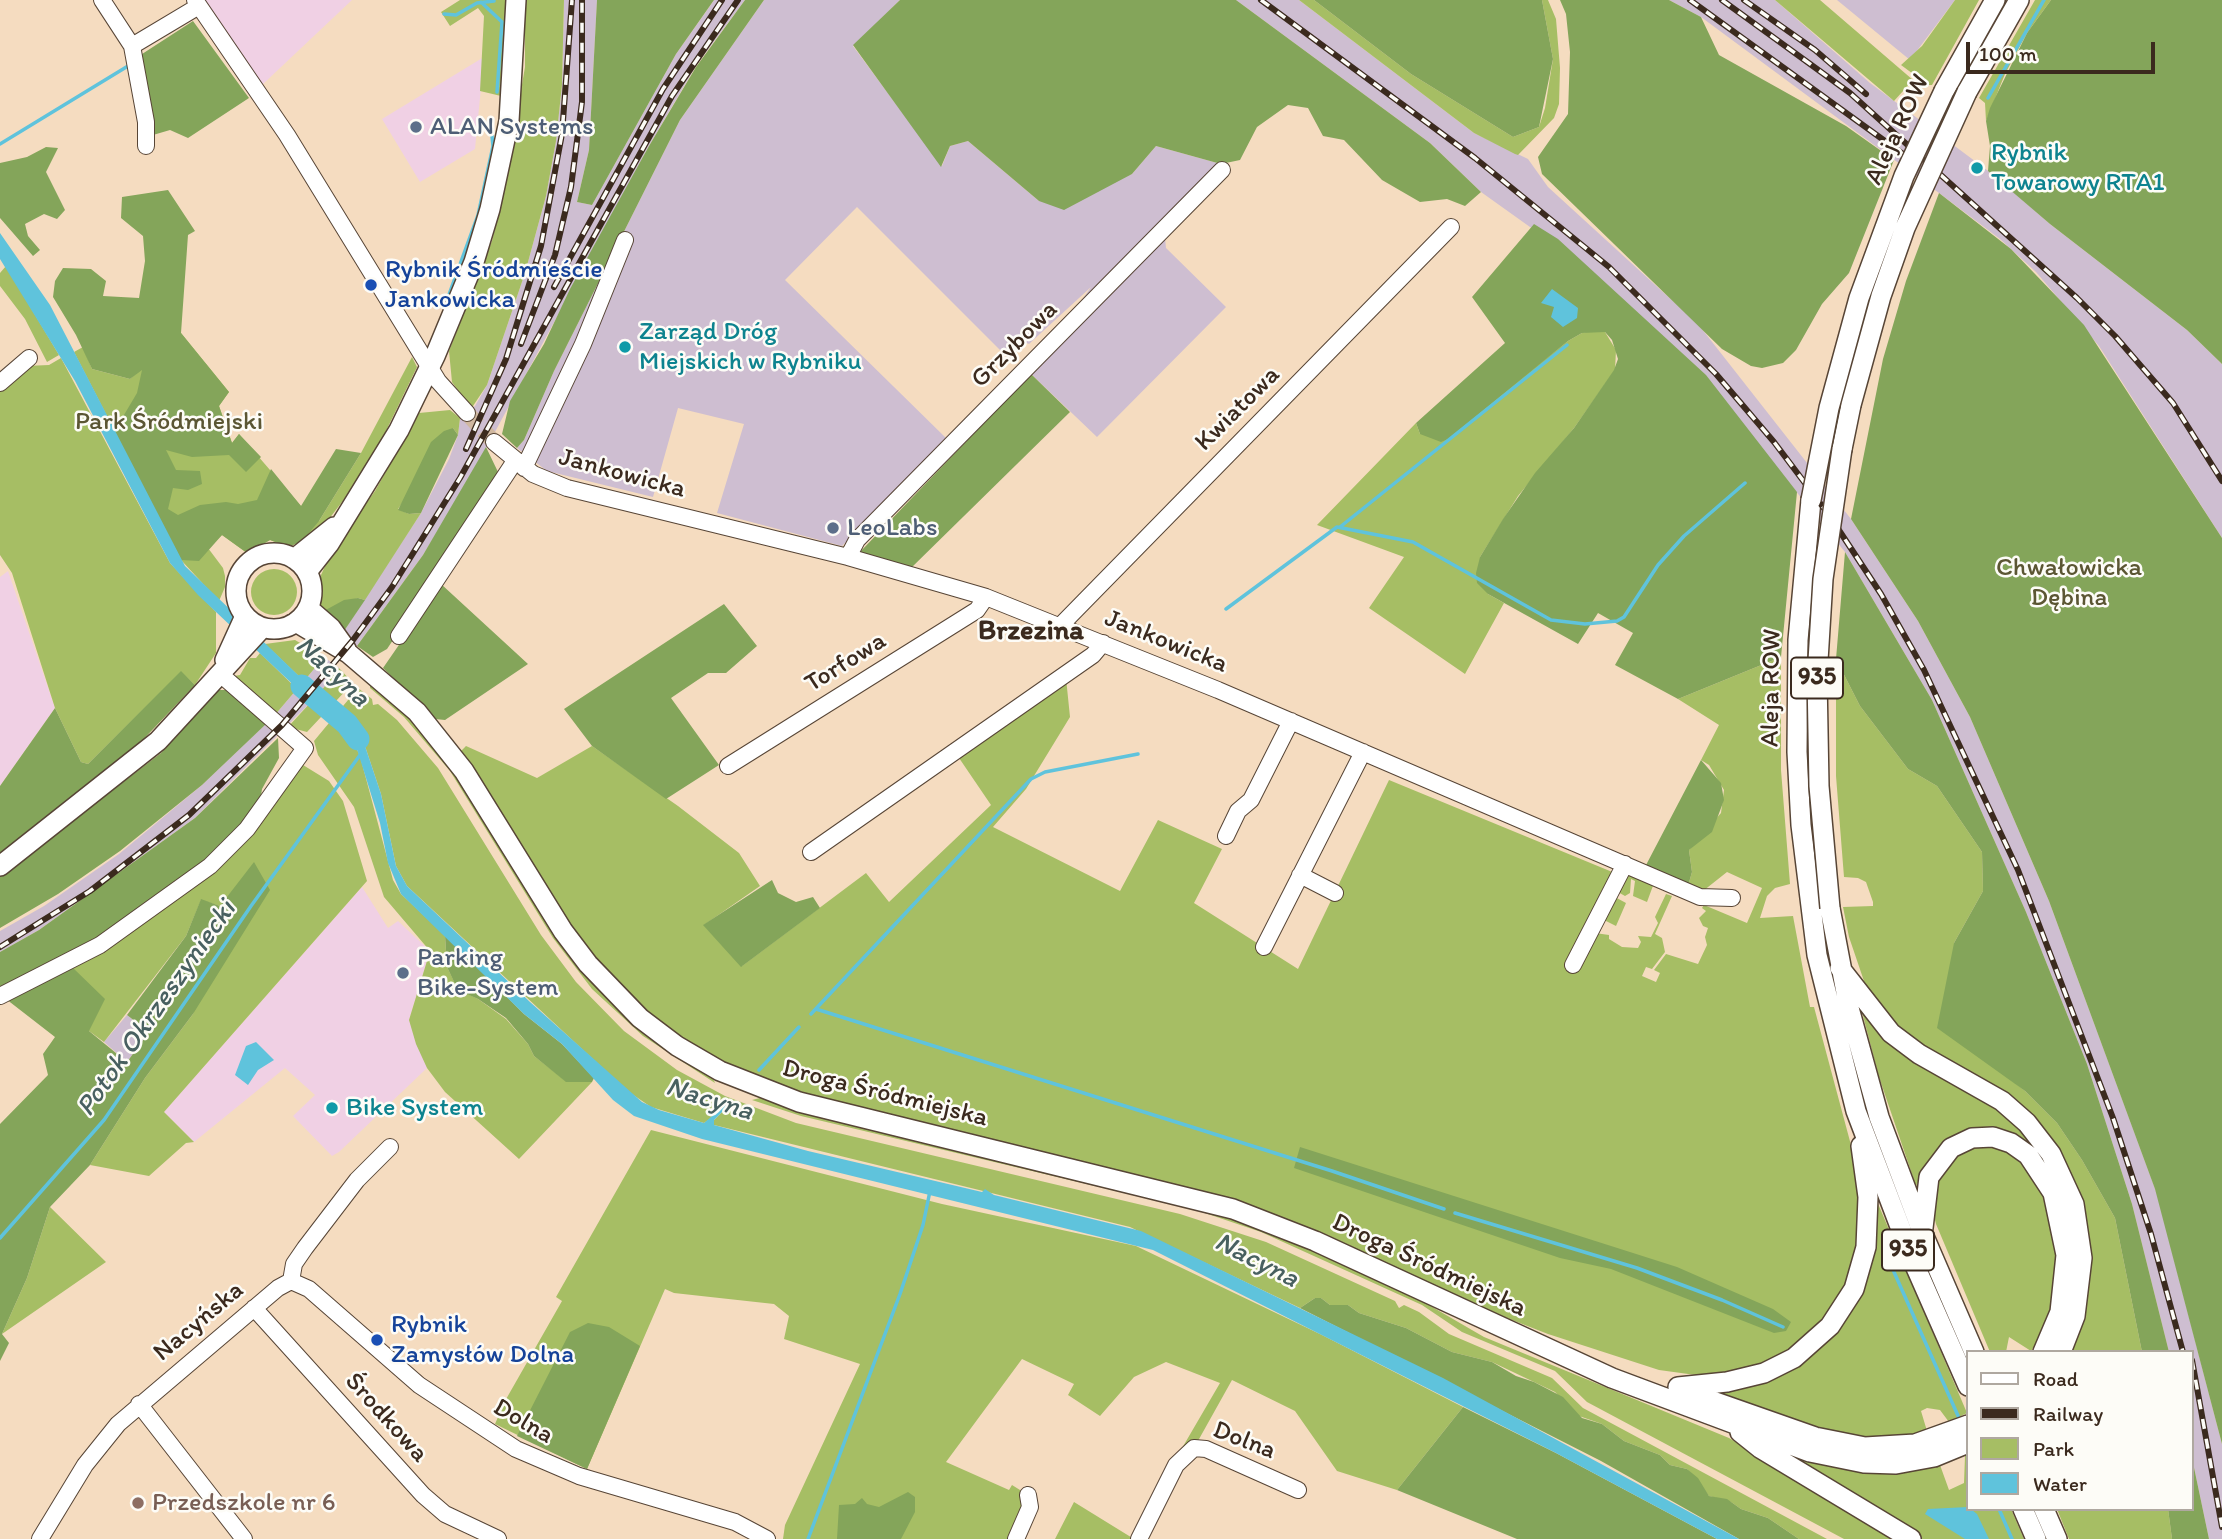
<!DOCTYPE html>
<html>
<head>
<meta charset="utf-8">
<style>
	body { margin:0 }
	#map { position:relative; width:2222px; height:1539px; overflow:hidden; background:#f5dcc0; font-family:Itim,sans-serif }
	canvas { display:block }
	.legend { position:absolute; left:1966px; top:1350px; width:228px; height:161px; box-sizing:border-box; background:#fdfcf7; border:2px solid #afa8a0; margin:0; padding:9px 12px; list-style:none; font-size:21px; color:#3b2a1e }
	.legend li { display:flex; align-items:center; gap:14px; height:35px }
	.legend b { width:35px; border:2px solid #afa8a0 }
	.scale { position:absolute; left:1966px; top:42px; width:189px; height:32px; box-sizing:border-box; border:4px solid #3b2a1e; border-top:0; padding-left:9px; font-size:21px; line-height:24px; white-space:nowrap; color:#3b2a1e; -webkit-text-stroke:5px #fdfcf7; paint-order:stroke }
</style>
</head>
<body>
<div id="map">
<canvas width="2222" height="1539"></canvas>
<ul class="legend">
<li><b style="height:9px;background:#fff"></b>Road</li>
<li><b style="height:9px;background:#3b2a1e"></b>Railway</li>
<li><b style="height:19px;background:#a6be64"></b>Park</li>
<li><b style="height:19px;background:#5fc3dc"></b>Water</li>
</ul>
<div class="scale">100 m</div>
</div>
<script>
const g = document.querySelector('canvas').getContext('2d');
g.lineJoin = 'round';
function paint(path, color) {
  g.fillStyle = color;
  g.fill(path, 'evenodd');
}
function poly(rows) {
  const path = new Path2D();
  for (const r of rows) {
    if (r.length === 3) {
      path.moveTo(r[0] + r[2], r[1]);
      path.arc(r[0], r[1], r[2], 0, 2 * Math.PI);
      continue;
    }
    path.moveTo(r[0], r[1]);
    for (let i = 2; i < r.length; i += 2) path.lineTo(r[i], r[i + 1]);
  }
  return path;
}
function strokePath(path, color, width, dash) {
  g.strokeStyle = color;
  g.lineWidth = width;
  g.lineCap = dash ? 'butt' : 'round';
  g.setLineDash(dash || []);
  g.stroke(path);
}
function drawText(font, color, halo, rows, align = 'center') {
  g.font = font + ' Itim,sans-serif';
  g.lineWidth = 5;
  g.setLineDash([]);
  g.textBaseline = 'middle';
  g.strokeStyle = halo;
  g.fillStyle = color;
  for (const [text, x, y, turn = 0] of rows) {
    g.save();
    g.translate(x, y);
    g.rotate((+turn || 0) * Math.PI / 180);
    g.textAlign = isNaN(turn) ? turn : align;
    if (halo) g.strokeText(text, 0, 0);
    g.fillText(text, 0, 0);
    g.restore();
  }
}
const built = poly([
	[202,0,352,0,262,85],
	[484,57,475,149,420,182,382,119],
	[8,571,55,708,0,786,0,577],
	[362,887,388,928,398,921,430,951,409,1020,427,1068,339,1152,332,1156,293,1116,315,1095,285,1068,194,1142,164,1112]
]);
const industrial = poly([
	[564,0,597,0,589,150,577,202,592,205,676,54,710,6,714,0,745,0,696,66,649,146,468,482,423,555,357,646,342,634,421,513,449,459,458,435,460,418,475,406,487,385,525,273,546,196,556,141,562,85],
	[764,0,900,0,853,46,942,166,950,146,968,141,1039,201,1132,174,1156,146,1221,164,1167,219,1163,217,1166,248,1226,307,1097,437,1031,374,1091,287,1029,344,1022,341,1016,347,1017,355,1011,361,857,207,785,280,947,439,842,546,717,513,744,424,678,408,653,497,547,471,517,448,524,440,554,371,680,120],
	[1236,0,1299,0,1474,133,1528,159,1548,187,1698,324,1851,519,1918,621,1970,717,2049,901,2157,1194,2222,1444,2222,1539,2209,1539,2192,1458,2192,1352,2169,1352,2132,1204,2087,1064,2026,912,1932,700,1845,552,1698,370,1579,262,1481,192,1430,143],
	[1669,0,1775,0,1870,83,1995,176,2050,224,2187,330,2222,364,2222,538,2099,346,2036,272,2000,239,1939,193,1701,17],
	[1837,0,1955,0,1910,60],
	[324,657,339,668,318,695,304,681],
	[297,689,311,702,195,818,39,930,0,952,0,931,44,906,119,854,202,785,274,716],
	[127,1015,149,1032,127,1062,104,1042]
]);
const green = poly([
	[460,0,507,0,501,96,480,91,484,16,478,8,450,26,441,12],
	[525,0,564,0,562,85,556,141,546,196,525,273,487,385,471,409,452,382,449,351,492,241,503,196,525,67],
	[1299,0,1314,0,1411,74,1513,137,1539,127,1545,108,1553,59,1542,0,1548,0,1556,19,1560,68,1559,104,1554,118,1518,155,1515,154,1474,133],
	[1775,0,1820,0,1913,80,1894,101],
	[1955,0,1979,0,1932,85,1928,85,1901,65,1922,46],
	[2035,0,2051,0,2027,33,2005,74,1986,121,1985,103,1979,98],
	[6,266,59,355,47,362,25,319,0,286,0,273],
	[1596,330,1605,332,1616,350,1615,370,1574,428,1518,496,1480,557,1488,594,1504,603,1465,674,1369,608,1404,557,1317,525,1416,423,1420,434,1512,385,1568,341,1582,333],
	[181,333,229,392,219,406,232,443,239,434,301,506,319,521,361,453,412,357,417,367,368,468,319,532,289,547,270,540,247,553,222,535,208,548,223,568,225,576,225,587,219,601,181,560,74,352,83,347,92,369,130,379],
	[61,358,170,563,216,612,216,653,195,685,181,672,88,764,81,762,55,708,12,573,0,555,0,389,26,366,49,365],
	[450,410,460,418,458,435,453,428,398,509,409,514,421,513,365,600,358,598,322,612,316,600,321,575,332,551,375,491,419,413],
	[274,592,23],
	[295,640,324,657,304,681,265,644],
	[260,653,297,689,274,716,234,676,240,675,250,658,256,658],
	[1781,657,1781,770,1790,884,1775,888,1767,896,1760,918,1793,916,1810,1007,1814,1007,1855,1160,1862,1227,1846,1291,1812,1337,1764,1366,1703,1376,1659,1370,1548,1334,1435,1290,1317,1235,837,1105,753,1079,660,1025,586,951,460,752,466,746,537,778,592,746,678,806,739,853,760,886,704,925,742,966,866,873,889,902,991,805,957,755,1066,678,1070,717,1026,789,993,827,1120,891,1158,820,1222,849,1194,903,1298,969,1389,780,1622,876,1626,871,1654,883,1647,902,1633,896,1635,881,1631,879,1630,893,1625,896,1616,891,1613,896,1626,903,1616,926,1602,919,1595,933,1609,935,1609,939,1622,947,1638,948,1641,942,1638,936,1651,937,1658,923,1655,917,1666,894,1672,896,1655,934,1662,938,1665,952,1652,969,1646,967,1642,976,1656,982,1660,973,1654,970,1666,954,1698,964,1707,945,1705,937,1708,928,1703,926,1699,918,1706,911,1702,908,1704,905,1747,923,1762,888,1727,872,1703,891,1688,886,1692,872,1689,850,1721,813,1724,790,1709,765,1701,760,1719,725,1678,699],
	[1836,659,1860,706,1908,769,1937,786,1982,852,1983,891,1954,943,2000,1071,2025,1091,2057,1123,2082,1160,2115,1218,2142,1352,2070,1352,2057,1150,1890,1022,1866,987,1849,937,1843,907,1873,906,1873,902,1866,882,1858,878,1844,877,1836,776],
	[339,668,352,682,350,686,307,732,288,727,311,702,320,710,327,703,318,695],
	[370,682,398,704,444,754,586,975,624,1014,712,1076,715,1083,643,1036,592,989,553,938,450,771,404,717,370,688],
	[358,688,372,699,373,705,378,704,397,720,438,768,541,935,576,982,624,1031,677,1070,725,1096,796,1123,1180,1214,1266,1242,1395,1301,1399,1308,1404,1305,1419,1312,1449,1334,1552,1378,1583,1408,1827,1539,1799,1539,1768,1518,1741,1509,1731,1502,1709,1496,1687,1469,1670,1465,1660,1455,1624,1441,1602,1424,1579,1416,1555,1392,1492,1362,1452,1352,1406,1328,1359,1313,1348,1305,1330,1305,1321,1298,1315,1298,1300,1308,1130,1227,714,1125,714,1120,727,1107,704,1123,651,1107,626,1090,407,886,396,866,381,794,364,743,355,726,342,713,336,721,352,739,360,756,393,880,401,894,445,935,447,967,458,989,478,999,506,1019,528,1044,534,1056,566,1081,592,1082,519,1159,445,1092,427,1068,416,1044,409,1020,430,951,384,897,354,807,318,755,314,741],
	[297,765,303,765,329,781,343,801,367,881,164,1112,194,1142,186,1143,149,1176,90,1165,145,1078,193,1014,220,906,201,900,186,936,104,1042,89,1031,71,966],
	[1862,1012,2015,1122,2048,1162,2072,1275,2025,1142,1940,1147,1916,1186,1879,1077],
	[760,1098,793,1109,1175,1200,1280,1234,1415,1297,1484,1337,1729,1438,1900,1539,1844,1539,1587,1402,1555,1371,1462,1332,1422,1305,1261,1232,1196,1210,801,1116,752,1100],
	[651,1130,942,1204,1136,1246,1322,1335,1463,1407,1397,1490,1337,1471,1295,1411,1232,1380,1170,1491,1171,1467,1220,1383,1166,1362,1134,1377,1100,1416,1068,1395,1074,1384,1022,1359,946,1462,1009,1490,1012,1485,1028,1495,1015,1539,783,1539,785,1525,860,1364,784,1339,789,1316,774,1304,674,1293,665,1289,587,1469,495,1424,505,1401,562,1301,556,1297],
	[1980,1145,2007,1149,2033,1171,2056,1226,2057,1293,2036,1350,2033,1348,2031,1351,2009,1337,2006,1352,1990,1352,1936,1224,1933,1212,1935,1183,1953,1155],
	[1876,1199,1967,1413,1949,1422,1940,1410,1927,1408,1921,1411,1927,1431,1890,1441,1817,1431,1710,1390,1824,1343],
	[50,1207,106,1262,2,1334,27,1278],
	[1766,1443,1936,1464,1940,1465,1949,1490,1964,1483,1965,1456,1968,1455,1968,1509,2011,1509,2024,1539,1922,1539],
	[1074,1502,1134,1539,1055,1539],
	[2057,1509,2168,1509,2172,1539,2069,1539]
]);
const forest = poly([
	[597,0,714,0,676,54,592,205,577,202,589,150],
	[745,0,764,0,680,120,554,371,524,440,517,448,502,434,510,401,544,344,570,289,649,146,696,67],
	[900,0,1236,0,1430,143,1481,192,1465,206,1447,199,1420,202,1382,180,1344,140,1323,136,1308,108,1288,105,1257,127,1240,160,1221,164,1156,146,1132,174,1064,210,1039,201,968,141,950,146,941,167,853,45],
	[1314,0,1542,0,1553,59,1539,127,1513,137,1411,74],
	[1560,0,1669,0,1701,17,1719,55,1846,126,1894,160,1849,273,1822,304,1796,350,1783,363,1762,368,1751,366,1722,349,1542,174,1538,157,1568,114,1570,52,1566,14],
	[2051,0,2222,0,2222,364,2187,330,2050,224,1988,171,1990,146,1986,121,1990,108,2027,33],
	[193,21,249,98,188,138,170,130,153,135,139,56],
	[46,147,58,148,46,172,65,210,57,219,44,214,25,224,28,236,40,250,33,256,0,218,0,163,27,157],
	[168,190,195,231,188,235,181,333,229,392,219,406,232,443,239,434,261,457,246,472,229,455,192,457,166,450,176,470,200,471,202,484,188,490,173,488,168,509,178,515,200,505,226,502,238,504,257,500,271,469,301,506,336,449,361,453,319,521,303,540,289,547,270,540,247,553,222,535,199,561,181,560,109,424,121,420,137,393,142,370,130,379,92,369,76,335,53,297,55,281,63,268,91,269,106,281,103,296,139,298,145,261,143,236,121,218,122,197],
	[1939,193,2011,249,2084,325,2222,538,2222,1444,2155,1189,2049,901,1970,717,1918,621,1851,519,1883,359,1906,281],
	[1534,224,1558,239,1706,375,1797,492,1781,657,1678,699,1615,665,1633,633,1598,613,1578,644,1488,594,1477,583,1476,573,1480,557,1503,519,1535,473,1574,428,1614,370,1618,359,1612,340,1605,332,1582,333,1568,341,1448,439,1441,442,1420,434,1416,423,1505,343,1472,297],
	[1031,374,1070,412,910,569,860,552],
	[453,428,458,435,421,513,409,514,398,510,431,442,444,431],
	[486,447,498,472,459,541,387,649,373,657,357,646,423,555],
	[1845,552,1932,700,2026,912,2087,1064,2132,1204,2169,1352,2142,1352,2115,1218,2082,1160,2057,1123,2025,1091,1937,1028,1954,943,1983,891,1982,852,1937,786,1908,769,1860,706,1836,659],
	[441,584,528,664,445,720,435,719,383,668],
	[358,598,365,600,342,634,322,612,344,600],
	[724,604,757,646,726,673,708,673,671,698,719,765,666,799,592,746,564,709],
	[181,671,195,685,137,746,0,853,0,786,55,708,81,762,88,764],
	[218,690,231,690,266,724,202,785,120,851,58,894,0,928,0,877,161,753],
	[278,738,279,758,262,789,260,803,221,849,83,950,0,990,0,952,39,930,195,818],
	[1701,760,1721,783,1724,800,1712,832,1689,850,1692,872,1688,886,1645,867],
	[254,862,270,890,193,1014,145,1078,90,1165,50,1207,27,1278,2,1334,9,1343,0,1361,0,1124,48,1075,43,1054,55,1037,6,999,71,966,105,999,89,1031,127,1062,149,1032,127,1015,186,936,201,899,220,906],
	[772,880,778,893,796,902,813,897,820,908,741,967,703,925],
	[445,935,524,1014,562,1044,594,1078,592,1082,566,1082,534,1056,528,1044,506,1018,478,999,458,990,447,967],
	[1300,1147,1677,1267,1773,1309,1791,1322,1786,1331,1774,1333,1611,1269,1560,1258,1294,1168],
	[1315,1298,1321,1298,1330,1305,1348,1305,1359,1313,1406,1328,1452,1352,1492,1362,1516,1376,1534,1382,1563,1397,1582,1418,1602,1424,1624,1441,1660,1455,1670,1465,1687,1469,1698,1478,1709,1496,1727,1499,1741,1509,1768,1518,1799,1539,1739,1539,1601,1461,1300,1308],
	[588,1323,609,1327,640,1346,587,1469,517,1436,570,1332],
	[1463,1407,1556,1453,1717,1539,1517,1539,1397,1490],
	[2192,1458,2209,1539,2172,1539,2168,1509,2192,1509],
	[908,1492,915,1497,915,1512,901,1539,837,1539,839,1505,855,1504,862,1498,867,1504,879,1507]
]);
const water = poly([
	[0,233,50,305,185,566,327,703,320,710,198,595,170,563,75,381,0,259],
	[1552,289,1578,308,1577,318,1563,327,1551,317,1554,307,1541,303],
	[342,713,364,743,381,794,396,866,407,886,530,1002,642,1102,659,1110,704,1123,725,1105,728,1106,714,1120,714,1125,808,1151,982,1192,985,1189,994,1195,1141,1231,1443,1378,1739,1539,1717,1539,1556,1453,1153,1250,702,1139,634,1116,613,1100,562,1044,524,1014,401,894,388,863,380,823,356,746,335,721],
	[256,1042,274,1060,258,1070,248,1085,235,1075,246,1046],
	[1968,1507,1977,1514,1989,1539,1965,1539,1925,1514,1928,1509]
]);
const stream = poly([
	[481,2,502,22,497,92],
	[444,14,456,15,477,3,494,1],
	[1988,98,2044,0],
	[0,144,128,66],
	[447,300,478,215,493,146,491,126],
	[1340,527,1567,345],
	[1226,609,1337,527,1413,542,1551,620,1585,624,1617,621,1624,617,1658,565,1684,536,1745,483],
	[816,1009,1332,1171,1444,1209],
	[811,1014,1031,779,1045,772,1138,754],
	[759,1070,799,1027],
	[1455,1213,1637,1268,1722,1300,1783,1327],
	[0,1238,104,1120,251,906,360,755],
	[1890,1263,1959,1418],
	[1999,1509,2012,1539],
	[808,1539,900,1294,923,1225,930,1191]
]);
const river = poly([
	[302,686,347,724,358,739]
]);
const minorTunnel = poly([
	[467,413,494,442]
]);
const minor = poly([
	[102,0,132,46,146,122,146,146],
	[195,0,287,135,438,381,467,413],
	[132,46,199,6],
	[0,383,29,358],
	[494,442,533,474,567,488,848,557,986,597,1218,690,1700,897,1732,898],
	[524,468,583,344,625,240],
	[848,557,857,540,1222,170],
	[1060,626,1451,227],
	[399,636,515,461],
	[728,766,977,610,986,597],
	[1226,836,1238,811,1251,800,1291,721],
	[811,852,1093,655,1103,643],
	[1300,875,1335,893],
	[1264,947,1363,752],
	[1573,965,1625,864],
	[0,996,100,945,210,866,247,829,305,748,219,673],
	[291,1281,309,1289,419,1385,516,1449,579,1476,735,1522,767,1539],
	[291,1281,294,1264,305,1248,357,1180,390,1147],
	[254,1308,423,1495,445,1514,498,1539],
	[139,1404,244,1539],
	[40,1539,85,1465,118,1424,278,1288,291,1281],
	[1016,1539,1030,1507,1028,1495],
	[1139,1539,1176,1465,1194,1448,1206,1449,1298,1490]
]);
const major = poly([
	[1944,91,1995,0],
	[1967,92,2019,0],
	[1842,449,1851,405],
	[1811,500,1798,640,1797,752,1801,825,1817,955,1856,1111,1913,1261,1968,1386],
	[274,591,38],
	[294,559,334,527],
	[307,572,329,544,399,430,435,356,474,262,490,209,509,121,516,0],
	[308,608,331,628,346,649],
	[296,622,348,653,417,712,464,771,563,931,588,964,640,1018,677,1046,720,1071,799,1102,1233,1209,1315,1241,1612,1378,1810,1452,1864,1463,1896,1464,1934,1457,1968,1443],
	[225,660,245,616],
	[0,866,158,741,262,628],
	[1830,908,1849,1008,1879,1117,1923,1234,1974,1352],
	[1840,968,1891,1033,1919,1054,2002,1101,2027,1123,2051,1154,2074,1204,2082,1258,2075,1316,2061,1352],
	[1923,1228,1929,1177,1951,1148,1972,1138,1993,1137,2011,1143,2028,1155,2053,1193,2066,1255,2060,1312,2043,1352],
	[1678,1387,1727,1382,1764,1373,1794,1358,1830,1326,1854,1289,1866,1247,1868,1197,1861,1146],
	[1681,1390,1815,1437,1865,1447,1915,1444,1968,1425],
	[1740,1432,1760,1448,1911,1539],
	[2023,1509,2036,1539],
	[2044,1509,2057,1539]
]);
const rail = poly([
	[1261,0,1475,158,1609,267,1716,374,1774,442,1829,515,1881,594,1924,670,2018,870,2113,1118,2151,1234,2183,1352],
	[1690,0,1914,162],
	[1722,0,1850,93,2077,298,2115,336,2173,403,2222,481],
	[1744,0,1815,50,1866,94],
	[554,287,663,89,722,0],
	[521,344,555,255,571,187,582,102,582,0],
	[466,449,506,359,541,246,562,134,572,0],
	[0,947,90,891,189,815,282,725,353,640,392,587,460,478,672,96,738,0],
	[2192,1360,2222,1527]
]);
const majorBridge = poly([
	[1851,405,1881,296,1905,228,1967,92],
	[1811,500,1829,408,1859,298,1904,176,1944,91],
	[1830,908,1819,786,1817,677,1823,579,1842,449]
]);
const markers = [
	[416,127,7,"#5c6f8a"],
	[1977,168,7,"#0f9aa8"],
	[371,285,7,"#1a4fb4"],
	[625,347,7,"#0f9aa8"],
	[833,528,7,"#5c6f8a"],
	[403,973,7,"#5c6f8a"],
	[332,1108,7,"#0f9aa8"],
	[377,1340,7,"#1a4fb4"],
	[138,1503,7,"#8d6e63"]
];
const shields = [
	[1817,678,52],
	[1908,1250,52]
];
const shieldNames = [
	["935",1817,678],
	["935",1908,1250]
];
const serviceNames = [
	["ALAN Systems",430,127],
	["LeoLabs",847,528],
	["Parking",417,958],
	["Bike-System",417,988]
];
const streetNames = [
	["Aleja ROW",1898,130,-65],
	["Grzybowa",1015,345,-45],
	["Kwiatowa",1238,409,-45],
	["Jankowicka",622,474,15],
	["Jankowicka",1166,642,22],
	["Torfowa",846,663,-32],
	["Aleja ROW",1772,688,-89],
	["Droga Śródmiejska",885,1094,14],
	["Droga Śródmiejska",1429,1266,25],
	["Nacyńska",199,1322,-40],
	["Środkowa",386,1418,48],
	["Dolna",523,1422,30],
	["Dolna",1244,1441,21]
];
const cultureNames = [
	["Rybnik",1991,153],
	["Towarowy RTA1",1991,183],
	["Zarząd Dróg",639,332],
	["Miejskich w Rybniku",639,362],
	["Bike System",346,1108]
];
const transitNames = [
	["Rybnik Śródmieście",385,270],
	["Jankowicka",385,300],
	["Rybnik",391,1325],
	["Zamysłów Dolna",391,1355]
];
const parkNames = [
	["Park Śródmiejski",169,422],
	["Chwałowicka",2069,568],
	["Dębina",2069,598]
];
const educationNames = [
	["Przedszkole nr 6",152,1503]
];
const neighbourhoodNames = [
	["Brzezina",1031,632]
];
const waterNames = [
	["Nacyna",332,672,43],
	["Potok Okrzeszyniecki",157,1009,-55],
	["Nacyna",709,1100,17],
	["Nacyna",1256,1261,27]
];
paint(built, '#f0d0e4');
paint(industrial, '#cebed1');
paint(green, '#a6be64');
paint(forest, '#84a55a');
paint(water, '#5fc3dc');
strokePath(stream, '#5fc3dc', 3.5);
strokePath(river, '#5fc3dc', 23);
strokePath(minorTunnel, '#d0b8a0', 16, [16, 8]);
strokePath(minor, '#574536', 18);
strokePath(major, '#574536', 22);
strokePath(minor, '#fff', 16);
strokePath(major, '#fff', 19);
strokePath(rail, '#3b2a1e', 6);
strokePath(rail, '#fdfcf7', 3.5, [10]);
strokePath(majorBridge, '#574536', 22, []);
strokePath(majorBridge, '#fff', 19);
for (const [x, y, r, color] of markers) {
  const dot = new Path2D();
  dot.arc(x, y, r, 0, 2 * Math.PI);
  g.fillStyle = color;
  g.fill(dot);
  strokePath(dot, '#fdfcf7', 2.5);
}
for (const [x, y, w] of shields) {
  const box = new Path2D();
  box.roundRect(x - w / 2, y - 20.5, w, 41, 5);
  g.fillStyle = '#fdfcf7';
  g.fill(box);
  strokePath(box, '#3b2a1e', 2);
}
drawText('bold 24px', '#3b2a1e', null, shieldNames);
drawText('26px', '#4e5e75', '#fdfcf7', serviceNames, 'left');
drawText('26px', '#3b2a1e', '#fdfcf7', streetNames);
drawText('26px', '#0d838f', '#fdfcf7', cultureNames, 'left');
drawText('26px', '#164399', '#fdfcf7', transitNames, 'left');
drawText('26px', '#5b5633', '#fdfcf7', parkNames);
drawText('26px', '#785e54', '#fdfcf7', educationNames, 'left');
drawText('bold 28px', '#3b2a1e', '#fdfcf7', neighbourhoodNames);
drawText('italic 28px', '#486060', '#fdfcf7', waterNames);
</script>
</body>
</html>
